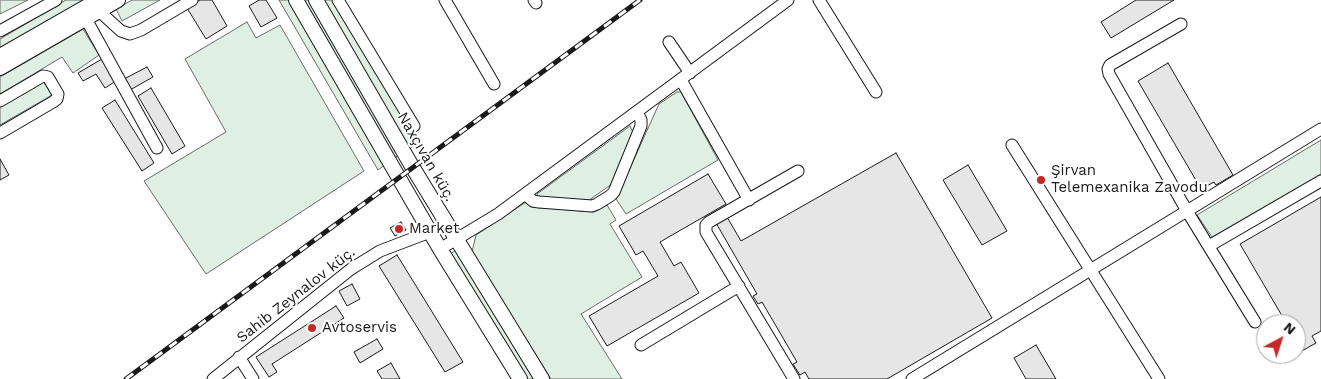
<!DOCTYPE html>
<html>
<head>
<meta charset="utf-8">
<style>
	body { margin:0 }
	#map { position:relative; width:1321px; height:379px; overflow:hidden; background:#fff; font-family:"Work Sans",sans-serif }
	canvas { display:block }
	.north { position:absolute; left:1256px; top:314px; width:50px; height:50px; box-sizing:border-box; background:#fff; border:1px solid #a3a3a3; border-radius:50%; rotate:40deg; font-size:14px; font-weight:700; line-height:20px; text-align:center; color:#1a1a1a }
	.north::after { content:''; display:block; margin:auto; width:18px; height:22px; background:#c62828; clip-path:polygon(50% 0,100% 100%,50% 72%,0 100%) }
</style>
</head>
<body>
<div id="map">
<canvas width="1321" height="379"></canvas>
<div class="north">N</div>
</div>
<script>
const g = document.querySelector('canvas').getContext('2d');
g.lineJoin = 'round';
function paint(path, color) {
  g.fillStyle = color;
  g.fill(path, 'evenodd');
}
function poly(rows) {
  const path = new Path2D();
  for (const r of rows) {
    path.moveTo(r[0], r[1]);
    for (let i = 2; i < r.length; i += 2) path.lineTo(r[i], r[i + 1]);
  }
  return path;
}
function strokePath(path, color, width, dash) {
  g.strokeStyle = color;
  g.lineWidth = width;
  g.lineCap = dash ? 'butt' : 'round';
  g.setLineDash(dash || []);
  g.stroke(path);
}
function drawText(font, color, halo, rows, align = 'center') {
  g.font = font + ' "Work Sans",sans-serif';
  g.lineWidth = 4;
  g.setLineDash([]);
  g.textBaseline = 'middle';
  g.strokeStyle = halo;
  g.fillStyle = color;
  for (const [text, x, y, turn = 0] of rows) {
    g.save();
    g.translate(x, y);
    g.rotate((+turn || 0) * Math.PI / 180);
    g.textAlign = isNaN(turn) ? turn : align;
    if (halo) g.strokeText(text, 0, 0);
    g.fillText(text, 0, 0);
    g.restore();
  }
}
const green = poly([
	[0,0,28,0,0,14,0,0],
	[66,0,84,0,0,49,0,39,66,0],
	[132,0,160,0,122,21,116,9,132,0],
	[279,0,289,0,386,164,378,170,279,0],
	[300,0,311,0,400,155,392,159,300,0],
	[321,0,333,0,418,143,408,150,321,0],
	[247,22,256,38,280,25,364,171,206,274,144,181,226,132,185,59,247,22],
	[83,29,99,55,73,73,62,57,0,94,0,77,83,29],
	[43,81,52,95,0,125,0,107,43,81],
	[677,92,681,92,718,160,626,214,616,199,659,104,677,92],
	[630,126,633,132,612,184,589,200,539,198,537,194,630,126],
	[1321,140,1321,174,1212,237,1197,215,1321,140],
	[526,202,531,207,594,212,607,205,616,220,610,224,642,277,581,314,622,379,551,379,472,252,476,235,526,202],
	[456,250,536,379,526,379,449,255,456,250]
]);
const building = poly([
	[200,0,212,0,227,26,206,39,187,8,200,0],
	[259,0,266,0,277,18,261,27,249,6,259,0],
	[1136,0,1174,0,1111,38,1101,22,1136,0],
	[102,59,116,81,105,88,96,74,83,81,78,73,102,59],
	[1168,63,1233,175,1216,185,1214,182,1201,189,1138,81,1168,63],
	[147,67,153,77,130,90,124,79,147,67],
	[151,88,185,146,172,154,138,96,151,88],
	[115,100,154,163,142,171,102,108,115,100],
	[896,153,992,318,887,379,809,379,805,372,800,375,793,364,797,362,762,302,758,304,753,296,757,294,716,223,727,217,741,241,896,153],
	[0,159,9,175,0,180,0,159],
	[968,165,1007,231,982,245,943,180,968,165],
	[708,174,726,204,660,242,674,266,681,262,699,293,607,346,589,316,658,276,643,251,636,255,619,226,708,174],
	[1321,197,1321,331,1312,336,1316,343,1291,357,1289,354,1296,354,1296,324,1279,324,1285,321,1240,244,1321,197],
	[401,222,406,230,395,236,390,228,401,222],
	[397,255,463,362,445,372,379,266,397,255],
	[352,284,360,299,347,306,339,291,352,284],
	[336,306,344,318,272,364,277,372,269,377,256,357,336,306],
	[377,339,383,349,360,363,354,352,377,339],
	[1036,345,1056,379,1026,379,1014,358,1036,345],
	[391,363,400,379,382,379,377,371,391,363]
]);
const minor = poly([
	[338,0,414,126],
	[445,0,494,84],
	[534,0,536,3],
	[819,0,876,92],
	[99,11,121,31,130,34,141,30,192,0],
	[86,19,157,148],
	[1181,24,1110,65,1108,69,1109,74,1187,211,1255,322],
	[0,31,56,0],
	[669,42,690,73],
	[681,80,749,200],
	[0,101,43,76,48,77,58,94,57,99,53,102,0,133],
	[1012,145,1159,379],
	[525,194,533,201,539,202,592,206,597,204,610,196,614,192,641,126,641,120,637,112],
	[1209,246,1321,181],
	[440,249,498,214,788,0],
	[641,345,739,286],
	[239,357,253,379],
	[213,379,351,269,380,251,430,232],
	[794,379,706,232,706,225,709,222,798,171],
	[912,379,1321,129]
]);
const major = poly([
	[296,0,440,249,520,379],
	[316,0,413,168,542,379],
	[0,56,98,0],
	[0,68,118,0]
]);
const rail = poly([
	[126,379,640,0]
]);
const markers = [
	[1041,180,5,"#c62828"],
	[399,229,5,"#c62828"],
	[312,328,5,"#c62828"]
];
const streetNames = [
	["Naxçıvan küç.",426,157,60],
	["Sahib Zeynalov küç.",296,295,-38]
];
const poiNames = [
	["Şirvan",1051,171],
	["Telemexanika Zavodu",1051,188],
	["Market",409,229],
	["Avtoservis",322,328]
];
paint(green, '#e0efe3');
strokePath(green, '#6a6a6a', 1);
paint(building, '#e6e6e6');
strokePath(building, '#1a1a1a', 1);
strokePath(minor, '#1a1a1a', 13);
strokePath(major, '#1a1a1a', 16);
strokePath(minor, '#fff', 11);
strokePath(major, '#fff', 14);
strokePath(rail, '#1a1a1a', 5);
strokePath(rail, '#fff', 3, [9]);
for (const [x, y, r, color] of markers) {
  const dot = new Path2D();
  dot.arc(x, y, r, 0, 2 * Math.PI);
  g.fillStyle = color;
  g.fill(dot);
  strokePath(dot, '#fff', 2);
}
drawText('15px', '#1a1a1a', '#fff', streetNames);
drawText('15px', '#1a1a1a', '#fff', poiNames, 'left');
</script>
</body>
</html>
